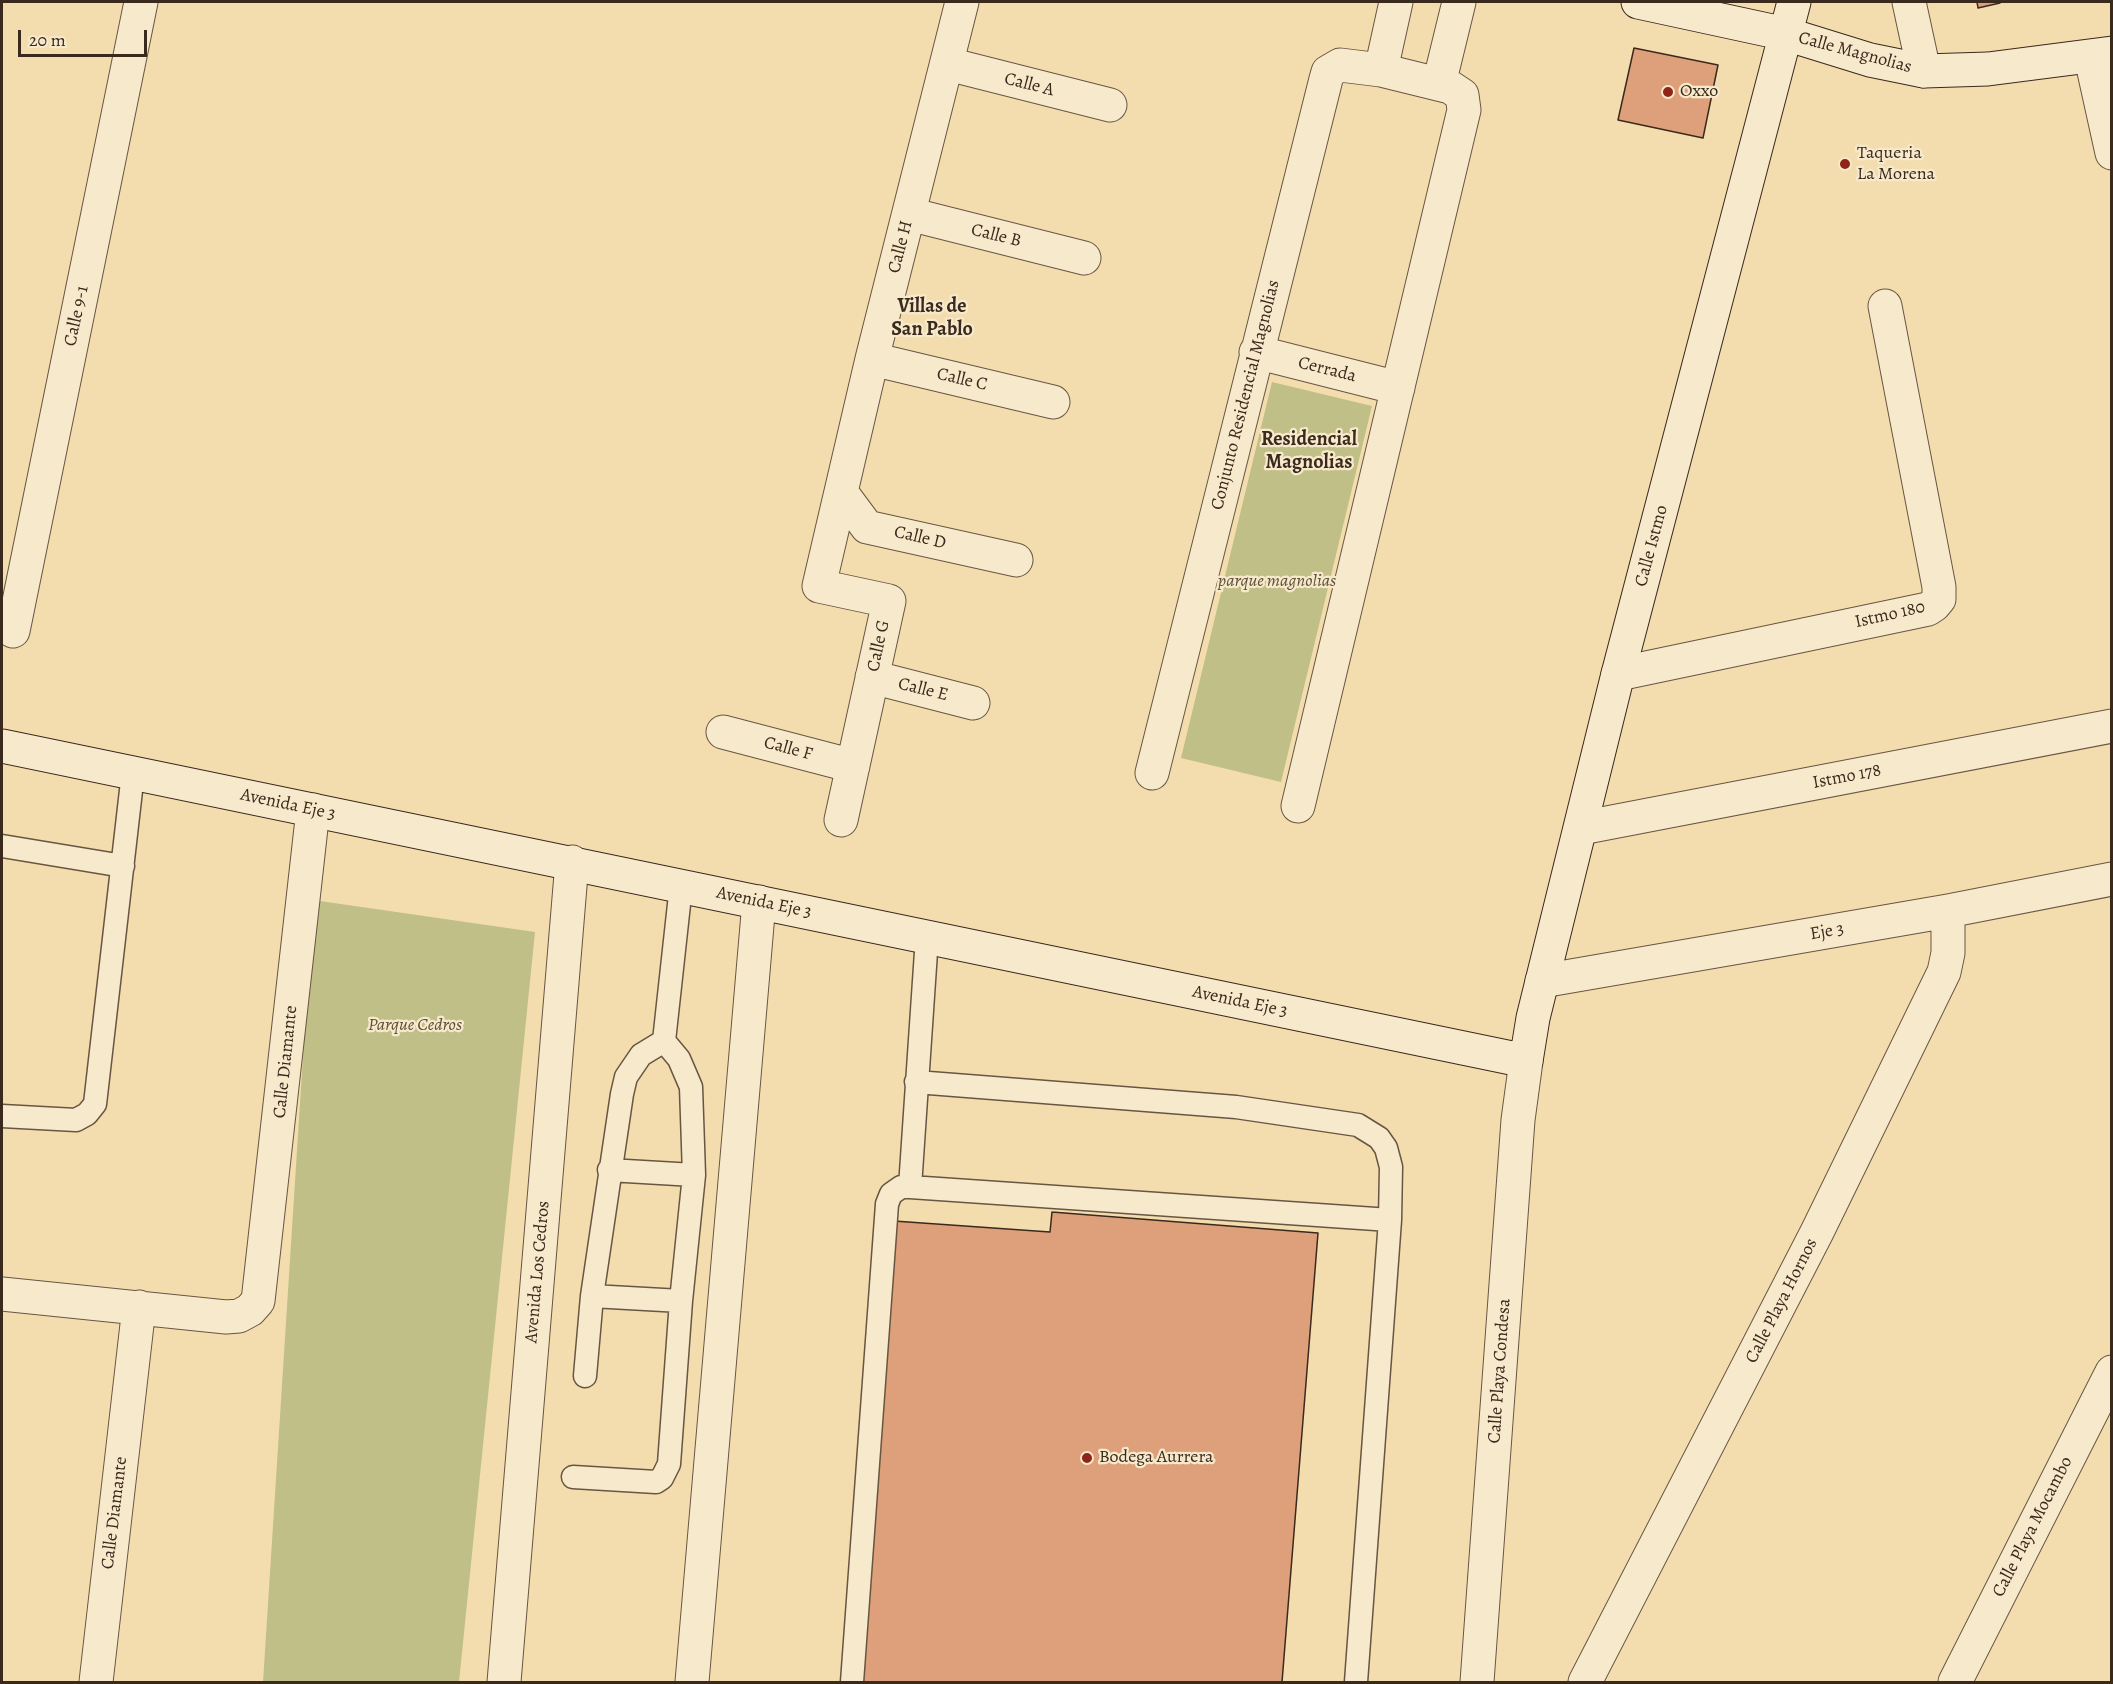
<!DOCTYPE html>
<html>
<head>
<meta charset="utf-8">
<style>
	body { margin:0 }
	#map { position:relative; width:2113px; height:1684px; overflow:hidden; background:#f3ddaf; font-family:Alegreya,serif }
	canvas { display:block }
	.frame { position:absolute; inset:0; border:3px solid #3a291d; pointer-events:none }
	.scale { position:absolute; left:18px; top:30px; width:129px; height:27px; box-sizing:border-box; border:3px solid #3a291d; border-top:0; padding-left:8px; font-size:18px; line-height:21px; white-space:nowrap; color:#3a291d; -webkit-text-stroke:4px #f7e9cb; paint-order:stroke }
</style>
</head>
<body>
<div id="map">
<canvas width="2113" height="1684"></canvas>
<div class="frame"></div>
<div class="scale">20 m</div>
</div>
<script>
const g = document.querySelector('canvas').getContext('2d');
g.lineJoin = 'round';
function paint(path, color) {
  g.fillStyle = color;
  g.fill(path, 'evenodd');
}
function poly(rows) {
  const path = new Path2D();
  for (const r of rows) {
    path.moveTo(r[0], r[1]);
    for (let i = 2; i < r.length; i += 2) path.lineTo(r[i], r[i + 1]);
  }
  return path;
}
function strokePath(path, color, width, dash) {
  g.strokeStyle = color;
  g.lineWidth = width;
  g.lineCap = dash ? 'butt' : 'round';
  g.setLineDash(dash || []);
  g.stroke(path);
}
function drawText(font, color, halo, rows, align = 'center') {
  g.font = font + ' Alegreya,serif';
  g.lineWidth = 4.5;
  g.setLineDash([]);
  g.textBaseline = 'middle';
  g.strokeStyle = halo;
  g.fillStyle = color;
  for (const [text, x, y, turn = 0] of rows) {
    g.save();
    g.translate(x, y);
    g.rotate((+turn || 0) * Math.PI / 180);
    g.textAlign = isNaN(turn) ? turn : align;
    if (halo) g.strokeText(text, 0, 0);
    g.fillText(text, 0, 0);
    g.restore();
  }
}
const green = poly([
	[1272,382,1372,406,1281,782,1181,758],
	[313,900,535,932,459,1682,263,1682]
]);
const building = poly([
	[1977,2,2000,2,2000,3,1978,8,1977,2],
	[1634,48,1718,65,1703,138,1618,120,1634,48],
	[1052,1212,1318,1233,1282,1682,857,1682,894,1221,1050,1232,1052,1212]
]);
const lane = poly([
	[2,846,123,866],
	[916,1082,1236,1107,1358,1125,1379,1138,1386,1148,1391,1167,1390,1220,1356,1682],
	[2,1116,76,1120,87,1114,95,1104,133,773],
	[609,1170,694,1175],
	[910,1187,927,937],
	[592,1296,681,1301],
	[585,1376,592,1296,622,1094,626,1077,641,1055,664,1041],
	[573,1477,656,1482,662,1478,669,1464,681,1301,694,1175,691,1087,679,1059,664,1041,681,886],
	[852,1682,887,1204,891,1194,901,1187,910,1187,1390,1220]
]);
const street = poly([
	[1909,2,1924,71],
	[2091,58,2112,153],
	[948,64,1110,105],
	[1381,70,1396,2],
	[1439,84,1459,2],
	[909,214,1084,258],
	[1256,352,1398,388],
	[872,359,1053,402],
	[841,492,867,527,1016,560],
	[13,631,141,2],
	[1618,674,1928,609,1934,605,1939,599,1939,587,1885,306],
	[872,677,973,703],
	[723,732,853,766],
	[1152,773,1326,79,1328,72,1340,65,1381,70,1450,87,1462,95,1464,110,1298,806],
	[841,820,889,601,819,586,872,359,962,2],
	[1581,828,2112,726],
	[1542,981,1948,911,2112,879],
	[2,1294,226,1317,239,1316,250,1310,258,1301,313,810],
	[96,1682,139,1307],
	[504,1682,572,862],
	[692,1682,759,902],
	[1477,1682,1518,1120,1526,1061],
	[1585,1682,1817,1232,1944,972,1948,953,1948,911],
	[1955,1682,2112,1372]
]);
const secondary = poly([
	[1638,2,1786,34,1870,60,1924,71,1988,69,2112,53],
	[2,746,1526,1061,1533,1018,1618,674,1794,2]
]);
const markers = [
	[1668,92,6,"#8f2418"],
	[1845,164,6,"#8f2418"],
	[1087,1458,6,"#8f2418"]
];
const streetNames = [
	["Calle Magnolias",1855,53,15],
	["Calle A",1029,85,14],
	["Calle B",996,236,14],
	["Calle H",901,247,-76],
	["Calle 9-1",77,316,-78],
	["Cerrada",1327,370,14],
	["Calle C",962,380,13],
	["Conjunto Residencial Magnolias",1246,395,-76],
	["Calle D",920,538,13],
	["Calle Istmo",1652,546,-75],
	["Istmo 180",1890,615,-13],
	["Calle G",879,646,-78],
	["Calle E",923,690,14],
	["Calle F",788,749,15],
	["Istmo 178",1847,777,-11],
	["Avenida Eje 3",288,805,12],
	["Avenida Eje 3",764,903,12],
	["Eje 3",1827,932,-10],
	["Avenida Eje 3",1240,1002,12],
	["Calle Diamante",286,1062,-84],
	["Avenida Los Cedros",538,1272,-85],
	["Calle Playa Hornos",1782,1301,-63],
	["Calle Playa Condesa",1500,1371,-86],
	["Calle Diamante",115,1513,-83],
	["Calle Playa Mocambo",2033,1527,-63]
];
const poiNames = [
	["Oxxo",1680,92],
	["Taqueria",1857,154],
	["La Morena",1857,175],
	["Bodega Aurrera",1099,1458]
];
const parkNames = [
	["parque magnolias",1277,582],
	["Parque Cedros",415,1026]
];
const neighbourhoodNames = [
	["Villas de",932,307],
	["San Pablo",932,330],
	["Residencial",1309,440],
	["Magnolias",1309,463]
];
paint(green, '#c0bf87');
paint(building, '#dea07a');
strokePath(building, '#3a291d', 1.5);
strokePath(lane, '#685642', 25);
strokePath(street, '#685642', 35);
strokePath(secondary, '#3a291d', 35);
strokePath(lane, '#f7e9cb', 22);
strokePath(street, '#f7e9cb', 33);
strokePath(secondary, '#f7e9cb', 33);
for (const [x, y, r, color] of markers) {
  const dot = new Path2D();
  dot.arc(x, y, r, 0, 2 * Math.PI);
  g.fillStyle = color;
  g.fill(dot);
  strokePath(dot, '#f7e9cb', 2);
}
drawText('18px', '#3a291d', '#f7e9cb', streetNames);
drawText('18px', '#3a291d', '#f7e9cb', poiNames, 'left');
drawText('italic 18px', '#5c4e38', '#f7e9cb', parkNames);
drawText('bold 20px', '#3a291d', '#f7e9cb', neighbourhoodNames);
</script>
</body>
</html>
